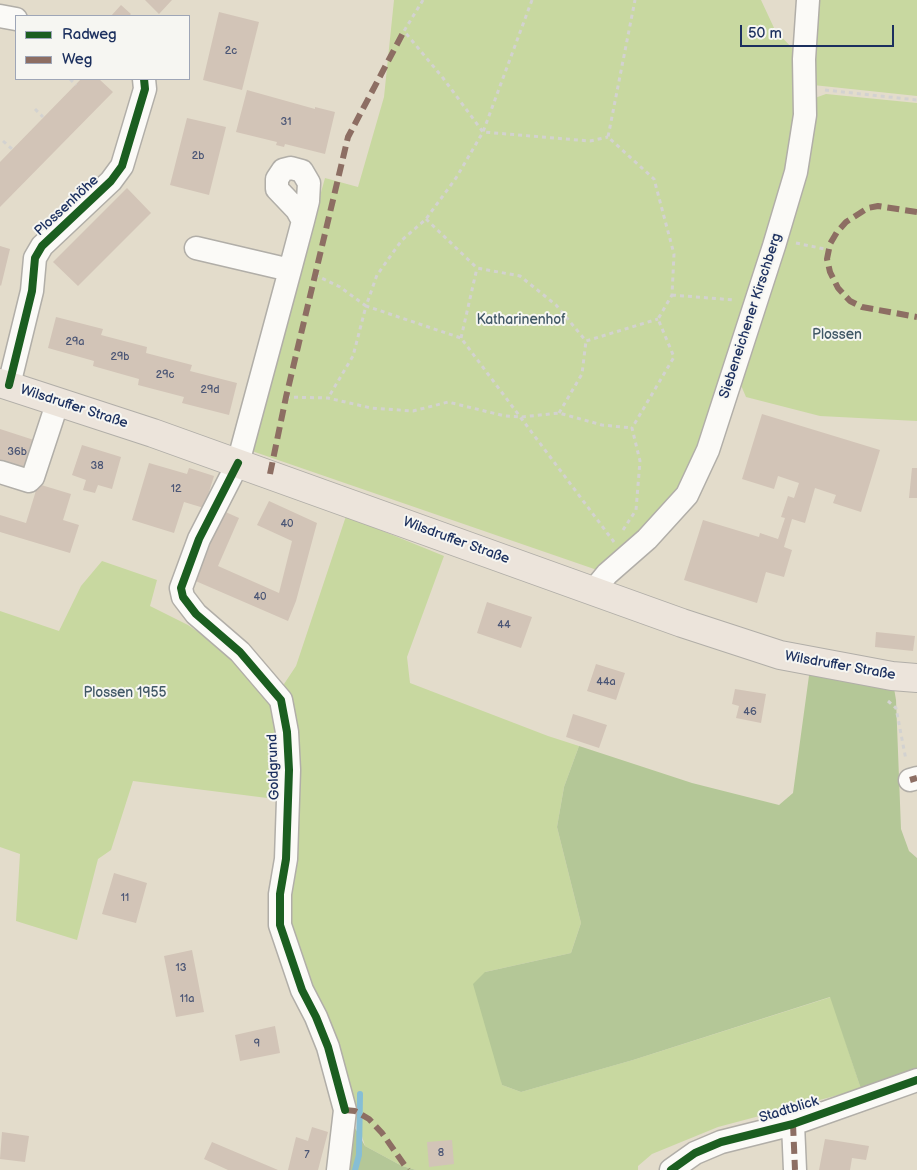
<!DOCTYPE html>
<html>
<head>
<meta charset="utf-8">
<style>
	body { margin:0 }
	#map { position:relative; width:917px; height:1170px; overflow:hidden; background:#e3dccb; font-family:"Balsamiq Sans",sans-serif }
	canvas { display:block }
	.legend { position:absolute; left:15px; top:15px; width:175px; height:65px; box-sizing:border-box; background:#f6f6f2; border:1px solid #9ea6b7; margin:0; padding:6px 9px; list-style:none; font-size:15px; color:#1b2f5e }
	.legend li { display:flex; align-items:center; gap:10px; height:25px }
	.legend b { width:25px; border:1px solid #9ea6b7 }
	.scale { position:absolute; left:740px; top:25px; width:154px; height:22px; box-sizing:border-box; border:2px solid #1b2f5e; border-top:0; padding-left:6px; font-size:15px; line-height:18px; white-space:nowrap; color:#1b2f5e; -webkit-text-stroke:4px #f6f6f2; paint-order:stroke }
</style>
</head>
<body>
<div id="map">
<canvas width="917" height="1170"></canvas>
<ul class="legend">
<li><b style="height:6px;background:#1b5e20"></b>Radweg</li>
<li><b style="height:6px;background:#8d6e63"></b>Weg</li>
</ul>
<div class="scale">50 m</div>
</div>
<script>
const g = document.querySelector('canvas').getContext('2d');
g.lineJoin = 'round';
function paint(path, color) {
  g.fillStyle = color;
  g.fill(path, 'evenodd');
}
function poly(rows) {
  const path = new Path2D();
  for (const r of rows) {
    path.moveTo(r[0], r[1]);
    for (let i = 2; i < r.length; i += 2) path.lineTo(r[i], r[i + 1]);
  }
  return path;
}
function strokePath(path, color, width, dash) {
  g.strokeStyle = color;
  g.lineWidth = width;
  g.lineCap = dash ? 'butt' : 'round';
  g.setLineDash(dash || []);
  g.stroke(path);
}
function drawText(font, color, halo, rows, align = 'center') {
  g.font = font + ' "Balsamiq Sans",sans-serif';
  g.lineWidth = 4;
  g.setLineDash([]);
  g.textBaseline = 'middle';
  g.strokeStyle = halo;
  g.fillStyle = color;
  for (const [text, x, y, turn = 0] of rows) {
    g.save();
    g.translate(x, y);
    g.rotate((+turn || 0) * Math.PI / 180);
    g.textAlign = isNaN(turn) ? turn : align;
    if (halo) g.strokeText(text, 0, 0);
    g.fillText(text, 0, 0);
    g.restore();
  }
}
const green = poly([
	[394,0,761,0,775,30,793,49,797,111,789,167,703,441,678,491,600,571,249,450,325,178,358,187,384,97],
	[815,0,917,0,917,96,813,85],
	[826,94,917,103,917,421,820,416,746,397,740,383,812,99],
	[346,516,444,556,407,657,410,683,548,736,579,746,564,787,557,827,581,923,571,953,485,972,502,1085,521,1092,633,1060,831,997,861,1089,718,1127,652,1154,638,1166,638,1170,416,1170,402,1166,365,1146,338,1060,288,915,295,741,284,684,296,666],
	[102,561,157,580,150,606,188,625,230,654,267,696,279,731,283,800,133,781,111,850,98,859,77,940,16,921,20,854,0,847,0,611,59,631,81,586]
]);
const forest = poly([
	[811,661,892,676,896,700,901,829,909,851,917,858,917,1080,861,1089,830,997,633,1060,521,1092,502,1085,473,984,485,972,571,953,581,923,557,827,564,787,579,746,692,783,779,805,793,793],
	[345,1110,365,1146,402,1166,416,1170,338,1170]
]);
const stream = poly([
	[355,1170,359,1155,360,1094]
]);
const building = poly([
	[145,0,172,0,159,14],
	[121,5,131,14,129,16,111,16],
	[219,12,259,22,242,90,203,80],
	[81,79,99,79,113,92,0,207,0,162],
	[247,90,315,109,315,107,335,112,325,154,285,144,284,147,276,145,277,142,236,132],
	[187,118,226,127,209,195,170,185],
	[127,188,151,213,78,286,53,262],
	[0,246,10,249,1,286,0,285],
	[56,317,103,329,101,335,147,347,146,353,192,365,190,371,237,383,229,415,182,403,184,397,138,385,139,379,93,366,94,361,48,348],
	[762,414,880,450,861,512,833,503,836,495,815,488,805,523,792,519,784,547,792,550,784,577,766,572,757,603,684,580,703,520,759,537,760,533,778,539,785,518,781,517,788,496,794,498,799,483,778,476,774,489,742,479],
	[0,429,37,441,28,471,0,462],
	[82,445,121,457,112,489,98,485,95,493,83,490,86,480,72,475],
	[149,463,187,474,189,468,214,476,204,508,184,502,174,533,132,520],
	[912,468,917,468,917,498,909,498],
	[38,484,71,494,63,520,79,525,70,553,0,532,0,515,26,523],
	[269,501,317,523,296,601,288,621,191,579,221,510,239,518,218,566,279,593,292,541,257,525],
	[487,602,532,617,521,648,477,633],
	[876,632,915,636,913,651,875,647],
	[596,664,625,673,616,700,587,691],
	[735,689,766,694,761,723,736,718,739,706,732,704],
	[573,714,607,725,599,748,566,737],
	[114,873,147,883,136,923,102,914],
	[192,950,204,1012,176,1017,164,956],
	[275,1026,280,1053,240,1061,235,1035],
	[312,1127,328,1132,318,1170,288,1170,296,1137,308,1141],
	[2,1132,29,1136,25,1162,0,1159],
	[825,1139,869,1146,866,1160,852,1158,850,1170,819,1170],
	[452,1140,454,1164,429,1167,427,1142],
	[212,1142,278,1170,228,1170,204,1159]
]);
const path = poly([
	[423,0,404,31,443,78,483,132,456,178,426,219,402,240,377,275,366,306,461,338,614,542],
	[532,0,483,132,590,141,608,137],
	[70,79,76,85],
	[825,90,917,100],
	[35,109,43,117],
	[3,141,12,149],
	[426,219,477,268,520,276,556,305,586,341,658,319],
	[796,243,829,250],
	[315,275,340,287,366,306,353,356,328,398],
	[672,295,734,300],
	[461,338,477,268],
	[286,397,328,398,371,408,413,411,448,402,505,416,521,417,559,413,602,425,632,428],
	[559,413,582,374,586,341],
	[623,530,636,510,640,461,632,428,674,357,658,319,672,295,674,254,654,179,608,137,635,0],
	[888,701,896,708,906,760]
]);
const minor = poly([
	[0,16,16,19],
	[303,221,297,210,277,189,277,179,283,170,291,168,302,171,309,183,308,201,303,221,290,270,238,463,199,539,181,588,183,597,196,614,240,652,281,700,287,732,289,770,286,859,280,894,280,925,302,990,316,1017,328,1047,345,1110,338,1170],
	[196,248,290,270],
	[9,385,32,291,35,258,42,246,111,181,122,166,145,89,144,79],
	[0,472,29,481,33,477,58,401],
	[593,591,607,574,647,539,687,495,708,450,774,246,796,172,805,115,804,59,808,0],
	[910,780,917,778],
	[793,1124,795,1170],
	[671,1170,695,1153,721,1142,793,1124,917,1080]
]);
const major = poly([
	[0,383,153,433,682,623,780,655,892,676,917,678]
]);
const quiet = poly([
	[917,212,878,206,868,208,846,222,837,232,830,244,827,259,830,272,838,288,850,301,862,307,917,317],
	[270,474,286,397,348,137,404,31],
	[910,780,917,778],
	[345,1110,355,1111,369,1119,382,1133,408,1170],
	[793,1124,795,1170]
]);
const cycleway = poly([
	[9,385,32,291,35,258,42,246,111,181,122,166,145,89,144,79],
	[238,463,199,539,181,588,183,597,196,614,240,652,281,700,287,732,289,770,286,859,280,894,280,925,302,990,316,1017,328,1047,345,1110],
	[671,1170,695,1153,721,1142,793,1124,917,1080]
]);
const numberNames = [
	["2c",231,51],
	["31",286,122],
	["2b",198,156],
	["29a",75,342],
	["29b",120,357],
	["29c",165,375],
	["29d",210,390],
	["36b",17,452],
	["38",97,466],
	["12",176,489],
	["40",287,524],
	["40",260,597],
	["44",504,625],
	["44a",606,682],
	["46",750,712],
	["11",125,898],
	["13",181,968],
	["11a",187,999],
	["9",257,1044],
	["8",441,1153],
	["7",307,1155]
];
const streetNames = [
	["Plossenhöhe",67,206,-43],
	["Siebeneichener Kirschberg",751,316,-72],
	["Wilsdruffer Straße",74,407,18],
	["Wilsdruffer Straße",456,541,20],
	["Wilsdruffer Straße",840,666,10],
	["Goldgrund",274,767,-92],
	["Stadtblick",789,1110,-17]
];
const parkNames = [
	["Katharinenhof",521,320],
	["Plossen",837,335],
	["Plossen 1955",125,693]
];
paint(green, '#c8d8a0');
paint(forest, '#b4c797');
strokePath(stream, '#86bed5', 6);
paint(building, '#d2c4b7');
strokePath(minor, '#b1aea8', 25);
strokePath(major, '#b1aea8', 30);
strokePath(path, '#d3d2d0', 3, [4, 4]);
strokePath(minor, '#fbfaf7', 22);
strokePath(major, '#ece4db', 28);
strokePath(quiet, '#8d6e63', 6, [12, 6]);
strokePath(cycleway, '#1b5e20', 8);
drawText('11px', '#4a5575', null, numberNames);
drawText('14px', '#1b2f5e', '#f6f6f2', streetNames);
drawText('14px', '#415866', '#f6f6f2', parkNames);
</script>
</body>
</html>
